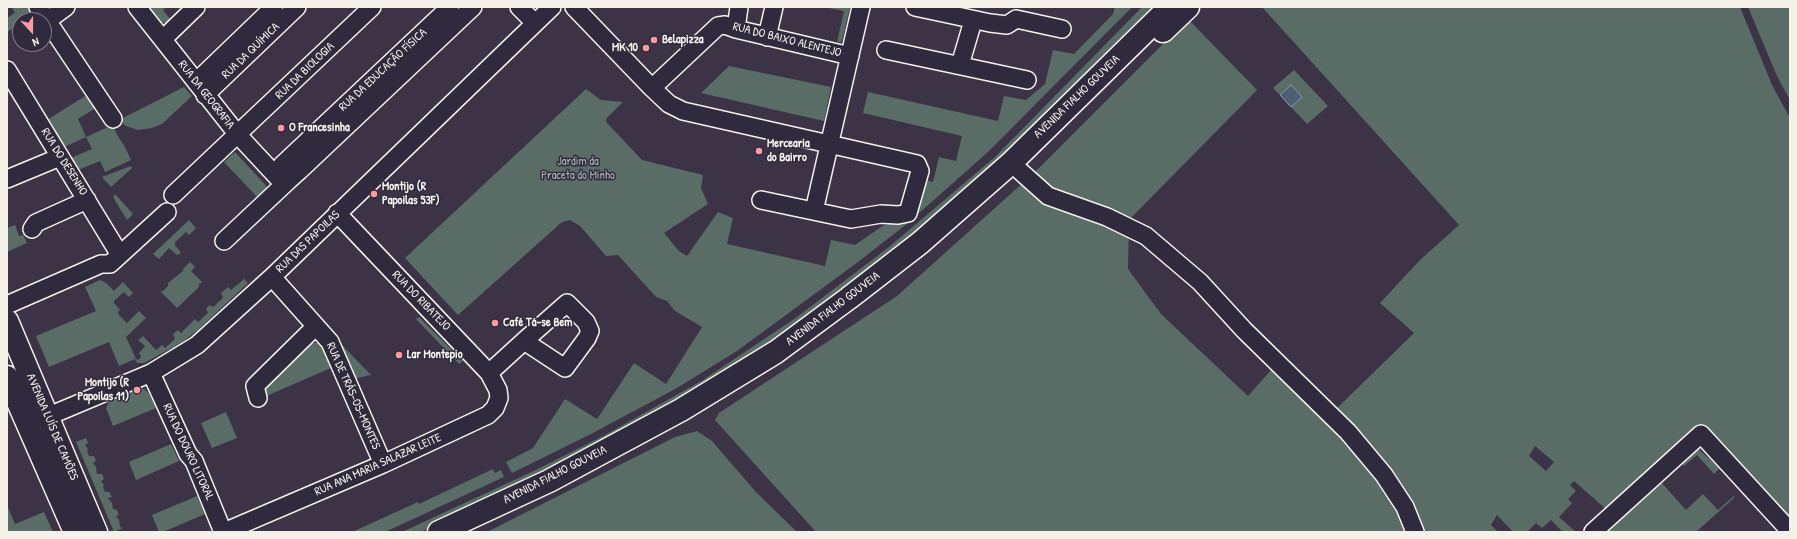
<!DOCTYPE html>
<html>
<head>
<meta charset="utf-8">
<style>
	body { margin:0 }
	#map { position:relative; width:1797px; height:539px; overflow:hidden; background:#3c3347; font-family:"Patrick Hand",sans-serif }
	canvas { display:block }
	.frame { position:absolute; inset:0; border:8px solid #f4f1e8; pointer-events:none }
	.north { position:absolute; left:12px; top:12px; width:40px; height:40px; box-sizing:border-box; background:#2f2a3d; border:1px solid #7e7a81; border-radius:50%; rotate:159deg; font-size:11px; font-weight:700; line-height:16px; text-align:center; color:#f4f1e8 }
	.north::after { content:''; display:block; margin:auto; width:14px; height:18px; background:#ff9aa2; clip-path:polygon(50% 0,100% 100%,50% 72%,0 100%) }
</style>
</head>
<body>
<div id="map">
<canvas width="1797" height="539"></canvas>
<div class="frame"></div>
<div class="north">N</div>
</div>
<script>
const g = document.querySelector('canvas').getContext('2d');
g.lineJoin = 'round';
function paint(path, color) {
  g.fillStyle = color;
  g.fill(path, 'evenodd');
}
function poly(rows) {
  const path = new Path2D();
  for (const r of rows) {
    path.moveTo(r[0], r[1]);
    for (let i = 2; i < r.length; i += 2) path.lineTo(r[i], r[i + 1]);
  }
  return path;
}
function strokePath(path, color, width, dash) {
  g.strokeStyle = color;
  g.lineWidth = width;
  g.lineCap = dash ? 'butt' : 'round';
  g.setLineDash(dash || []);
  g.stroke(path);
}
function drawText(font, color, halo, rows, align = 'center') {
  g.font = font + ' "Patrick Hand",sans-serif';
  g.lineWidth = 3;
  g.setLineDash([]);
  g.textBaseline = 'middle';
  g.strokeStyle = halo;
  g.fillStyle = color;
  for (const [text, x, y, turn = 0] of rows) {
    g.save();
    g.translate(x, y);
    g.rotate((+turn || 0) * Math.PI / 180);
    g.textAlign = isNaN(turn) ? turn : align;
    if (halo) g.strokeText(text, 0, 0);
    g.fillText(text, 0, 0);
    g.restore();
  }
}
const green = poly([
	[12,7,30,7,36,17,30,20,20,20,20,25,7,32,7,18,15,13],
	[149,7,166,7,163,10,171,20,165,23,161,22],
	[823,7,850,7,842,41,840,42,837,42,844,11],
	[1115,7,1132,7,989,151,908,223,858,262,737,351,677,388,591,434,512,473,506,462,533,448,565,399,597,419,634,363,666,384,702,327,675,311,667,301,656,297,618,255,606,256,580,226,570,220,562,222,458,315,405,258,586,89,601,100,623,102,606,119,607,123,642,160,703,175,701,188,708,204,664,233,679,251,687,256,718,212,733,218,727,244,825,266,831,240,855,245,884,225,913,217,925,180,933,182,939,157,956,161,962,136,863,113,868,92,998,121,1004,96,1026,100,1045,84,1053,50,1074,54,1113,14],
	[1142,7,1161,7,968,192,783,336,661,414,435,525,420,532,402,532,536,470,607,434,703,380,797,317,889,247,995,157],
	[1262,7,1740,7,1772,85,1790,118,1790,518,1704,424,1607,510,1574,481,1570,485,1576,491,1568,499,1572,503,1559,517,1576,532,1563,532,1551,520,1542,528,1536,523,1527,532,1513,532,1497,515,1491,525,1498,532,1425,532,1406,498,1333,412,1414,333,1380,303,1420,260,1459,225],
	[1535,446,1554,462,1546,471,1529,456],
	[1748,7,1790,7,1790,100,1777,76],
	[1188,19,1257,90,1129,220,1128,269,1161,314,1248,396,1272,369,1323,421,1336,429,1354,446,1396,504,1409,532,816,532,715,420,719,413,897,296,1035,172],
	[729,66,831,87,824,121,701,93],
	[1294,70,1328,106,1307,124,1291,107,1302,97,1291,85,1280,95,1273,88],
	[184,87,192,96,162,124,152,128,138,130,126,126,119,120],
	[90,93,99,106,78,119,86,137,113,125,116,133,125,147,131,160,105,172,100,161,78,170,71,158,92,149,86,137,64,147,47,120],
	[235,152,269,189,259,199,224,162],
	[131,166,132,168,111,187,102,177],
	[115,194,133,214,127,220,113,197],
	[189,220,196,228,189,235,186,232,175,242,175,245,181,253,177,255,169,248,159,259,153,254],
	[15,225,19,236,23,235,27,243,7,252,7,228],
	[190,262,195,267,191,271,202,282,199,284,199,287,177,308,160,291,163,291,168,286,168,283,183,271,183,269],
	[243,278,248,283,198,330,181,343,144,363,137,363,135,359,119,366,109,342,49,367,36,336,96,311,85,287,100,280,106,283,114,291,123,282,133,293,129,297,124,292,114,301,114,303,120,310,118,312,119,315,127,323,139,311,146,318,126,337,136,359,138,360,141,357,139,353,145,346,138,340,143,336,156,350,162,345,165,348,175,339,173,334,178,330,181,333,195,319,198,322,208,313,206,308,210,305,213,307,223,298,221,293,228,287,231,290,243,280],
	[419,317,463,361,459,364,416,319],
	[339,342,371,375,370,376,369,375,355,379],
	[309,343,319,343,324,347,333,367,264,397,262,390],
	[141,387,148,392,156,408,113,426,106,408,109,402],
	[226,412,237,438,212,448,201,423],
	[697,431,712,441,756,492,797,532,487,532,675,437],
	[86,438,88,443,85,445,88,449,87,451,89,456,94,456,96,461,93,463,96,467,97,474,102,474,104,479,101,481,104,485,103,487,105,492,109,492,112,497,108,498,112,503,113,509,117,510,119,515,116,516,119,520,120,527,123,528,114,532,76,442],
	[171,444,179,461,136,480,129,462],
	[1697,448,1720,468,1714,474,1697,455,1684,466,1681,462],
	[493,469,495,473,501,470,504,477,385,532,352,532,418,502,419,504],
	[1660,481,1686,510,1703,494,1718,510,1734,496,1735,497,1696,532,1604,532],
	[197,496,205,514,163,532,159,532,152,515],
	[7,505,15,524,44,512,53,532,7,532]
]);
const water = poly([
	[1291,85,1302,97,1291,107,1280,95,1291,85]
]);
const street = poly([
	[38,7,113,119],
	[137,7,238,135,279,179],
	[450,7,282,165,278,171,279,179,289,180,299,171,473,7],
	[519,7,535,23],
	[574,7,652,88,669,104,683,111,917,164,920,171,908,213,898,215,881,214,851,219,761,200],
	[915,7,990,23,1007,25,1016,19,1062,29],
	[47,21,66,7],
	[736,29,739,7],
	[767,37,774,7],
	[163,39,196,7],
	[886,50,1027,80],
	[960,65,973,21],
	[7,70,120,255],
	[196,82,274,7],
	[652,88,718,26,725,25,736,29,850,56],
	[205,95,297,7],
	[1020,171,1048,196,1107,217,1146,236,1200,282,1244,330,1348,432,1384,475,1405,507,1415,532],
	[7,179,60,157],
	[173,195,372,7],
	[814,211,861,7],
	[337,213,489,373,524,341,567,303,586,322,590,331,587,338,565,368,524,341],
	[32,229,36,223,87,200],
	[224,241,289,180],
	[272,277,330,342,383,464],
	[7,305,101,264,110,264,167,212],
	[151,373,188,454,194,461,223,532],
	[258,398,255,386,316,326],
	[37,421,151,373,197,345,272,277,552,7],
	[224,532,383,464,488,415,495,408,499,398,498,390,489,373],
	[1593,532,1701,434,1790,531]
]);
const secondary = poly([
	[7,321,96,532],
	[7,377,75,532]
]);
const primary = poly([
	[1163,31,1188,7],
	[439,532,549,481,681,410,776,352,849,298,920,243,1011,163,1170,7]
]);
const markers = [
	[654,40,4,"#ff9aa2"],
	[646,48,4,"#ff9aa2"],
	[281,128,4,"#ff9aa2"],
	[759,151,4,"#ff9aa2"],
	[374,194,4,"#ff9aa2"],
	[495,323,4,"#ff9aa2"],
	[399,355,4,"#ff9aa2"],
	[137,390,4,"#ff9aa2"]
];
const poiNames = [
	["Belapizza",662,40],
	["MK 10",638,48,"right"],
	["O Francesinha",289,128],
	["Mercearia",767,144],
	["do Bairro",767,158],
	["Montijo (R",382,187],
	["Papoilas 53F)",382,201],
	["Café Tá-se Bem",503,323],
	["Lar Montepio",407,355],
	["Montijo (R",129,383,"right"],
	["Papoilas 11)",129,397,"right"]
];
const streetNames = [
	["RUA DO BAIXO ALENTEJO",787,40,14],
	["RUA DA QUÍMICA",251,51,-44],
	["RUA DA EDUCAÇÃO FÍSICA",383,70,-43],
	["RUA DA BIOLOGIA",305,71,-44],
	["RUA DA GEOGRAFIA",206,95,52],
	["AVENIDA FIALHO GOUVEIA",1077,97,-44],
	["RUA DO DESENHO",64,162,58],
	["RUA DAS PAPOILAS",308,242,-44],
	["RUA DO RIBATEJO",421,301,46],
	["AVENIDA FIALHO GOUVEIA",833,309,-37],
	["RUA DE TRÁS-OS-MONTES",353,396,66],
	["AVENIDA LUÍS DE CAMÕES",52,427,67],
	["RUA DO DOURO LITORAL",188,452,65],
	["RUA ANA MARIA SALAZAR LEITE",378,465,-24],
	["AVENIDA FIALHO GOUVEIA",555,475,-27]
];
const parkNames = [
	["Jardim da",578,162],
	["Praceta do Minho",578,176]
];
paint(green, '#596d66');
paint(water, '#4d5f77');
strokePath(water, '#9099a4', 1);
strokePath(street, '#f4f1e8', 20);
strokePath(secondary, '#f4f1e8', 25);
strokePath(primary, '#f4f1e8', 25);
strokePath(street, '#2f2a3d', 17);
strokePath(secondary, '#2f2a3d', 22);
strokePath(primary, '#2f2a3d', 22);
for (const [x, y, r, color] of markers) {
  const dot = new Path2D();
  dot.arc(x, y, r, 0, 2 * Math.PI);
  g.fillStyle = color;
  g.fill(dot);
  strokePath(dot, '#2f2a3d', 1.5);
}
drawText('bold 12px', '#f4f1e8', '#2f2a3d', poiNames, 'left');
drawText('12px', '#f4f1e8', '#2f2a3d', streetNames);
drawText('12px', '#aeb6ae', '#2f2a3d', parkNames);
</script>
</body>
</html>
